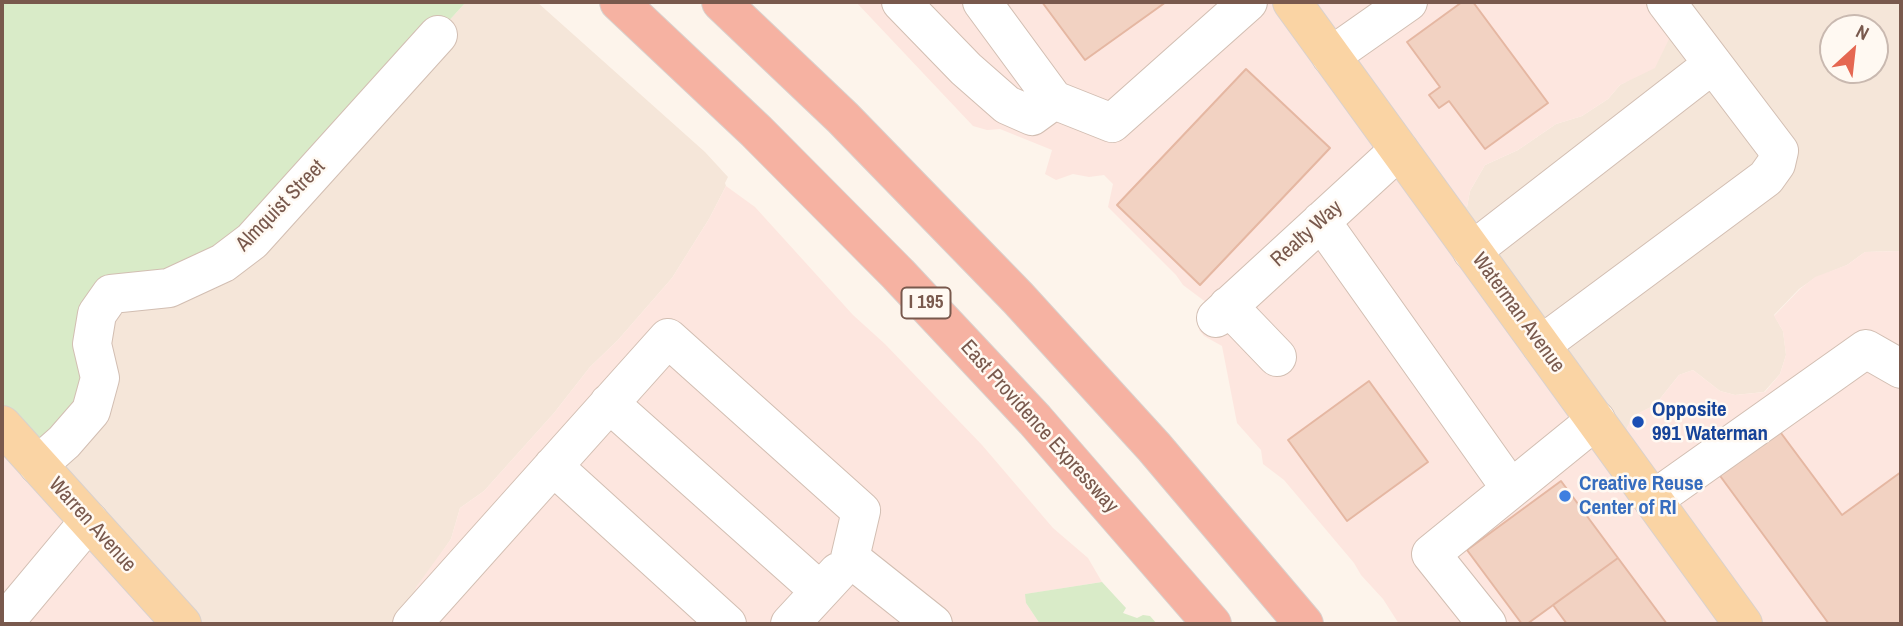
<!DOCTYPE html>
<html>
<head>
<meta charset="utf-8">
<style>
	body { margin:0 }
	#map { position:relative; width:1903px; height:626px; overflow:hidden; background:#fdf4eb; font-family:"Archivo Narrow",sans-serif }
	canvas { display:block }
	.frame { position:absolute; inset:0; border:4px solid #79594d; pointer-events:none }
	.north { position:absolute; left:1819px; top:14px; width:70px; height:70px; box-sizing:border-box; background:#fff9f2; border:2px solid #c9b9b0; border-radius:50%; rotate:27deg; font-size:19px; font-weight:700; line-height:28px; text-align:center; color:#79594d }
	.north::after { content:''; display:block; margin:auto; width:24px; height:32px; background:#e56751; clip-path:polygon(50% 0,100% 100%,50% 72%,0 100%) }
</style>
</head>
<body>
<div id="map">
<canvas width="1903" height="626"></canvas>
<div class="frame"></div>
<div class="north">N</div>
</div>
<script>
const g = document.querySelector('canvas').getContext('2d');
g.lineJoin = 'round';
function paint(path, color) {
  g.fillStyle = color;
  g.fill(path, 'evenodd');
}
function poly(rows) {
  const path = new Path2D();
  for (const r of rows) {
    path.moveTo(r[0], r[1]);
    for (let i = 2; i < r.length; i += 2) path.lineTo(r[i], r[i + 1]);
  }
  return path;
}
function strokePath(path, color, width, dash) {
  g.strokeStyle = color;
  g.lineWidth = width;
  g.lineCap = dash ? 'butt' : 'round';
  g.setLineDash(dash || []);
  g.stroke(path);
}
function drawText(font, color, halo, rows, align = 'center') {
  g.font = font + ' "Archivo Narrow",sans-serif';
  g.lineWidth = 5;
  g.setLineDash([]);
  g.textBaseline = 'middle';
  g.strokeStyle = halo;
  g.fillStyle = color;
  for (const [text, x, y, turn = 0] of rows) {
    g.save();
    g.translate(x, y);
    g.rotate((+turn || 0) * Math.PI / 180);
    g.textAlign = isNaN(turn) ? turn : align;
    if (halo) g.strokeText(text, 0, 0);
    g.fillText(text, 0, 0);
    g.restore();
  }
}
const residential = poly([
	[466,2,537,2,705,152,728,177,725,183,726,186,709,219,672,278,618,340,590,367,554,413,484,491,460,508,451,539,436,561,408,624,175,624,94,536,57,454,93,313,253,236],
	[1655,2,1901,2,1901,251,1865,252,1847,265,1815,278,1799,289,1774,315,1783,331,1786,355,1780,374,1764,392,1735,395,1720,391,1693,370,1679,375,1655,405,1633,416,1615,453,1429,171,1467,207,1470,191,1485,165,1518,150,1556,124,1582,116,1608,99,1620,85,1636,76],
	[1833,28,1875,28,1875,70,1833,70]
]);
const commercial = poly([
	[856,2,1655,2,1671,35,1655,68,1620,85,1608,99,1582,116,1556,124,1518,150,1485,165,1470,191,1467,207,1450,194,1615,452,1633,416,1655,405,1679,375,1693,370,1720,391,1735,395,1765,392,1780,374,1786,355,1783,331,1774,316,1800,289,1815,277,1847,265,1865,252,1901,251,1901,624,1399,624,1383,599,1361,575,1354,563,1284,480,1263,464,1261,450,1237,423,1222,346,1204,336,1199,330,1207,303,1183,285,1176,275,1108,207,1113,184,1104,175,1089,177,1073,174,1056,180,1045,174,1052,150,1000,129,987,130,973,126],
	[726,186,755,207,853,315,885,344,982,445,1053,528,1088,558,1102,582,1026,594,1026,603,1040,624,408,624,416,587,451,539,460,508,484,491,554,413,590,367,618,340,672,278,709,219],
	[2,434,175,624,2,624]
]);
const green = poly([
	[2,2,466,2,253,236,110,291,57,454,2,434],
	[1102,582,1126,608,1123,613,1137,618,1143,615,1150,616,1157,624,1040,624,1026,603,1025,594]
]);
const building = poly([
	[1042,2,1166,2,1085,60,1042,2],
	[1462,2,1473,2,1548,103,1485,149,1449,101,1439,108,1429,95,1440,87,1407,42,1462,2],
	[1246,69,1330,148,1200,285,1117,205,1246,69],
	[1369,381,1428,462,1347,521,1288,440,1369,381],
	[1775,425,1842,515,1901,472,1901,624,1829,624,1715,469,1775,425],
	[1561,481,1618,558,1527,624,1522,624,1467,550,1561,481],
	[1618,558,1667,624,1567,624,1553,605,1618,558]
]);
const minor = poly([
	[901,2,966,69,1007,105,1032,116,1054,100],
	[982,2,1054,100,1112,123,1248,2],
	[1331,56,1408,2],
	[1321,221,1511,489],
	[1472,251,1713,64],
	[1228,306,1277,357],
	[1216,318,1399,150],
	[1541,345,1766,178,1776,164,1779,151,1666,2],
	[609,403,820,591],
	[38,465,64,442,91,411,100,378,92,344,97,314,111,294,169,288,223,263,252,241,438,35],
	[553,466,727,624],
	[1653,500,1866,349,1901,369],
	[3,624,89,521],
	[412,624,668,338,861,511,850,558,933,624],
	[790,624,838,572],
	[1487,624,1431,554,1596,420]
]);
const major = poly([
	[1292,2,1743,624],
	[2,425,182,624]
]);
const highway = poly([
	[619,2,756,131,898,274,1035,420,1212,624],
	[721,2,843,118,1018,298,1154,447,1304,624]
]);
const markers = [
	[1638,422,7,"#1a4fb4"],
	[1565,496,7,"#3f7fe0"]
];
const shields = [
	[926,303,49]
];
const shieldNames = [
	["I 195",926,303]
];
const streetNames = [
	["Almquist Street",281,206,-46],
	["Realty Way",1307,234,-42],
	["Waterman Avenue",1518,313,54],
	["East Providence Expressway",1039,427,48],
	["Warren Avenue",92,525,48]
];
const transitNames = [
	["Opposite",1652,410],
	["991 Waterman",1652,434]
];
const shopNames = [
	["Creative Reuse",1579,484],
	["Center of RI",1579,508]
];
paint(residential, '#f5e6d9');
paint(commercial, '#fde6df');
paint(green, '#d9ebc8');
paint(building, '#f2d2c2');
strokePath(building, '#e5b7a2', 2);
strokePath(minor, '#d2beb2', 40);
strokePath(major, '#d9d1cd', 40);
strokePath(highway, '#d9d1cd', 40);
strokePath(minor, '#fff', 38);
strokePath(major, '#fad4a4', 38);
strokePath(highway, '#f6b2a2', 38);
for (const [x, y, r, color] of markers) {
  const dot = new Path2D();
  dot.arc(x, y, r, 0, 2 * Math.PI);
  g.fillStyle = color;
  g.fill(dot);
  strokePath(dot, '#fff9f2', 2.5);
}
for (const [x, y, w] of shields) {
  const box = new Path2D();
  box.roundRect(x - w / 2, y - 15.5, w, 31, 5);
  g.fillStyle = '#fff9f2';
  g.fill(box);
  strokePath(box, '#79594d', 2);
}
drawText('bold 19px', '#79594d', null, shieldNames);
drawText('21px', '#79594d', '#fff9f2', streetNames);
drawText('bold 21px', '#164399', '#fff9f2', transitNames, 'left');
drawText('bold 21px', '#366cbe', '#fff9f2', shopNames, 'left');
</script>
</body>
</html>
